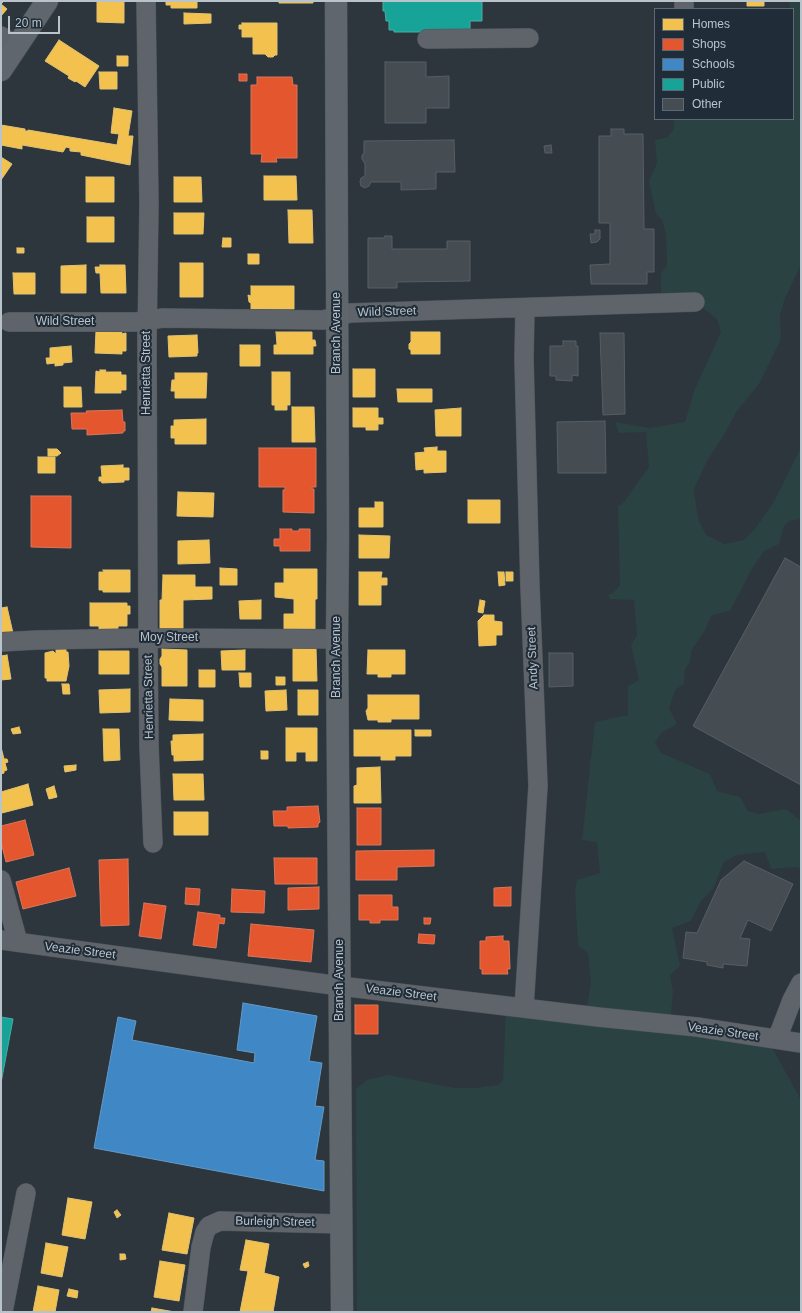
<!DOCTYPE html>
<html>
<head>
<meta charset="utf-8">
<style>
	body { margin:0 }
	#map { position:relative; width:802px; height:1313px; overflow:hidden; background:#2d363d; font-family:Helvetica,sans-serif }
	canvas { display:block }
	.frame { position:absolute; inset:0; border:2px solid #b9c3cc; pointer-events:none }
	.legend { position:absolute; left:654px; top:8px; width:140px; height:112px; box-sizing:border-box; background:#202d38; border:1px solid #5d6973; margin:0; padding:5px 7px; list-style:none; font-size:12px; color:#b9c3cc }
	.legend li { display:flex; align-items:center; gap:8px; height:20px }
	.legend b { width:20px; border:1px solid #5d6973 }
	.scale { position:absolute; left:8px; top:16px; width:52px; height:18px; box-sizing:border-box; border:2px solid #b9c3cc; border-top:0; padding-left:5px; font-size:12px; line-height:14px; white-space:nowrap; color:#b9c3cc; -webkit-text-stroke:3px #202d38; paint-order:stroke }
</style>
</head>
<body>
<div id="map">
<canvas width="802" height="1313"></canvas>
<div class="frame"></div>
<ul class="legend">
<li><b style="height:11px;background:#f2c14e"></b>Homes</li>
<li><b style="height:11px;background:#e4572e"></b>Shops</li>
<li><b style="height:11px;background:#3f88c5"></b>Schools</li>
<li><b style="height:11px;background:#17a398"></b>Public</li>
<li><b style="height:11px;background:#464d52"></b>Other</li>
</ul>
<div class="scale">20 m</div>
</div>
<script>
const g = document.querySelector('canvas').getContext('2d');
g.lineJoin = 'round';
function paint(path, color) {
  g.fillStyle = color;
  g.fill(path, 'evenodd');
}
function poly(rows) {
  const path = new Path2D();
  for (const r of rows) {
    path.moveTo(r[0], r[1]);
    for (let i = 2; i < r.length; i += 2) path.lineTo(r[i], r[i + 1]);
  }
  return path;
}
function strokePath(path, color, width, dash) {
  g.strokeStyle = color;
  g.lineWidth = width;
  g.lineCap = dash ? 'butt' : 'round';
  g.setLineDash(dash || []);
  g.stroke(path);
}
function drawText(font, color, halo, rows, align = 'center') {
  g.font = font + ' Helvetica,sans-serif';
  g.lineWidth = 4;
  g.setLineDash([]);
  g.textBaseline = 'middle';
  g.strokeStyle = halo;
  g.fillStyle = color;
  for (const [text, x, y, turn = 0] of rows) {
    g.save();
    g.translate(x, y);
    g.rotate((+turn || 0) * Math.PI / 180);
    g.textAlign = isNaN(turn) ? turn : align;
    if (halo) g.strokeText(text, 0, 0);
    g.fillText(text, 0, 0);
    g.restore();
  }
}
const green = poly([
	[789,1,801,1,801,265,785,298,780,315,781,339,759,384,736,412,724,435,708,459,694,489,698,519,706,535,724,544,744,540,758,525,775,500,801,447,801,519,789,521,784,527,779,544,763,552,752,569,730,611,712,615,704,632,691,651,690,662,685,669,684,684,675,690,669,708,677,724,661,733,655,743,661,753,710,774,717,791,740,797,748,811,758,814,786,809,801,821,801,869,797,867,771,869,765,852,737,855,724,862,713,889,701,901,691,921,672,928,680,966,670,975,673,992,670,1023,770,1044,801,1100,801,1312,357,1312,356,1089,367,1080,388,1075,455,1088,475,1088,498,1085,503,1080,506,1008,586,1014,591,982,588,953,578,946,575,892,577,880,600,873,597,842,582,840,595,722,628,715,628,686,639,680,631,645,637,635,634,600,610,599,608,595,614,592,620,585,618,506,623,503,649,467,646,432,619,433,615,422,650,428,685,422,694,391,721,332,717,319,695,302,661,302,661,274,667,265,666,235,662,220,656,214,649,181,657,163,655,140,668,137,674,129,673,119,793,119,793,9,790,9]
]);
const homes = poly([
	[1,1,4,1,1,4,7,9,1,16,1,1],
	[97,1,124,1,124,23,97,22,97,1],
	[166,1,197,1,197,8,171,8,171,5,166,5,166,1],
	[279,1,313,1,313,3,279,3,279,1],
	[747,1,764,1,764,6,747,6,747,1],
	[184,13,211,14,211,23,184,24,184,13],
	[242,23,277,23,277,55,275,55,273,57,268,57,265,54,253,54,253,37,242,37,242,29,239,29,239,25,242,25,242,23],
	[59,40,99,66,85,87,76,81,75,82,68,78,69,76,45,61,59,40],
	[117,56,128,56,128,66,117,66,117,56],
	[99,72,117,72,117,89,100,89,99,72],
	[114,108,132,111,128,136,133,136,130,165,81,155,81,152,70,151,70,148,66,147,63,152,22,145,22,149,1,145,1,125,25,129,25,131,28,131,28,130,117,145,119,134,111,133,114,108],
	[1,157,12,164,1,180,1,157],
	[264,176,296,176,297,200,264,200,264,176],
	[86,177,114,177,114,202,86,202,86,177],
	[174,177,201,177,202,202,174,202,174,177],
	[288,210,312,210,313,243,289,243,288,210],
	[174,213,204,213,203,234,174,234,174,213],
	[87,217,114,217,114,242,87,242,87,217],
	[223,238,231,238,231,247,222,247,223,238],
	[17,248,24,248,24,253,17,253,17,248],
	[248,254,259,254,259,264,248,264,248,254],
	[180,263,203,263,203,297,180,297,180,263],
	[86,265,86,293,61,293,61,266,86,265],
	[100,265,125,265,126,293,101,293,100,273,96,273,95,267,100,267,100,265],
	[13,273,35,273,35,294,14,294,13,273],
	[251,286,294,286,294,309,251,309,251,303,249,302,248,295,251,296,251,286],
	[96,331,122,332,121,334,126,333,126,351,122,351,122,354,95,353,96,331],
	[276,332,312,332,312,340,315,340,316,346,313,346,313,354,274,354,274,345,277,345,276,332],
	[411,332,440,332,440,354,411,354,411,350,409,349,409,344,411,342,411,332],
	[197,335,198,353,197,353,197,356,169,357,168,336,197,335],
	[240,345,260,345,260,366,240,366,240,345],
	[71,346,72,362,63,363,63,365,55,366,55,363,47,364,46,358,50,358,50,348,71,346],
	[353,369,375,369,375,397,353,397,353,369],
	[100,370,106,370,105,372,121,372,121,375,126,375,126,390,121,390,121,393,95,393,96,371,100,372,100,370],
	[272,372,290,372,290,405,287,405,287,410,275,410,275,405,272,405,272,372],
	[175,373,207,373,206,398,175,398,175,391,171,391,172,380,175,380,175,373],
	[64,387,81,387,82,407,64,407,64,387],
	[397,389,432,389,432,402,398,402,397,389],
	[292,407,314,407,315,442,292,442,292,407],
	[353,408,378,408,378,418,383,418,383,424,378,424,378,430,366,430,366,427,353,427,353,408],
	[461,408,461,436,436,436,435,410,461,408],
	[206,419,206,444,175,444,175,438,171,438,171,426,174,426,174,420,206,419],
	[437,447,437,451,446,451,446,472,424,473,424,469,416,470,415,453,425,452,424,448,437,447],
	[48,449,57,449,61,453,57,456,48,456,48,449],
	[38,457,55,457,55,473,38,473,38,457],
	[123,465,123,468,129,468,129,480,124,480,124,482,102,483,101,481,99,481,99,477,102,477,101,466,123,465],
	[178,492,214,493,213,517,177,516,178,492],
	[468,500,500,500,500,523,468,523,468,500],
	[375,502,383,502,383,527,359,527,359,508,375,508,375,502],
	[359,535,390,536,389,558,359,558,359,535],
	[209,540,210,563,178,564,178,541,209,540],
	[220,568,237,569,237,585,220,585,220,568],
	[284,569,317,569,317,599,315,599,315,629,284,629,284,614,294,614,294,599,275,597,275,583,284,583,284,569],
	[103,570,130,570,130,592,103,592,103,590,99,590,99,572,104,572,103,570],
	[359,572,382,572,381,578,387,578,387,585,381,585,381,605,359,605,359,572],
	[498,572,504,572,505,585,499,586,498,572],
	[506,572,513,572,513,581,506,581,506,572],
	[163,575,195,575,195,587,212,587,212,599,183,600,183,630,160,630,160,600,162,600,163,575],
	[261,600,261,619,240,619,239,601,261,600],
	[480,600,485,601,483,613,478,612,480,600],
	[90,603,127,603,127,606,130,606,130,614,127,614,127,626,118,626,118,629,99,629,99,626,90,626,90,603],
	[7,607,13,633,1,635,1,608,7,607],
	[484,615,494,615,494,621,502,622,502,635,496,635,496,645,479,646,478,621,484,615],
	[293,648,316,648,317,681,293,681,293,648],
	[56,649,66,649,66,652,68,652,69,666,66,681,47,681,47,678,45,678,45,653,53,651,56,654,56,649],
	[162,649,187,650,187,686,162,686,162,667,160,664,160,659,162,656,162,649],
	[245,650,245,670,222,670,221,651,245,650],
	[368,650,405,650,405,674,391,674,391,677,378,677,378,674,367,674,368,650],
	[99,651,129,651,129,674,99,674,99,651],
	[7,655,11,679,1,680,1,656,7,655],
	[199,670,215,670,215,687,199,687,199,670],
	[239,673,251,673,251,687,240,687,239,673],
	[276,677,285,677,285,685,276,685,276,677],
	[62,684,69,684,70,694,63,694,62,684],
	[130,689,130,712,100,713,99,690,130,689],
	[286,690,287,710,266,711,265,691,286,690],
	[298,690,318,690,318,715,298,715,298,690],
	[368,695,419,695,419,719,391,719,391,722,378,722,378,720,368,720,366,711,368,708,368,695],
	[170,699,203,700,203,721,169,720,170,699],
	[19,727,21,733,13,734,11,729,19,727],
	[286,728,317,728,317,761,306,761,306,752,296,752,296,761,286,761,286,728],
	[103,729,119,729,120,760,104,761,103,729],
	[354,730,411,730,411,756,395,756,395,760,381,760,381,756,354,756,354,730],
	[415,730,431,730,431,736,415,736,415,730],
	[203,734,203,760,174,761,174,755,172,755,171,741,173,741,173,735,203,734],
	[1,747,4,759,7,759,8,762,5,763,7,770,4,771,4,773,1,774,1,747],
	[261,751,268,751,268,759,261,759,261,751],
	[76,765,76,770,65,772,64,766,76,765],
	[380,767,381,803,354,803,354,786,357,785,357,768,380,767],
	[173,774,203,774,204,800,174,800,173,774],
	[28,784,33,805,2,813,1,792,28,784],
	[54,786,57,797,49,799,46,789,54,786],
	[174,812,208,812,208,835,174,835,174,812],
	[68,1198,92,1202,85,1239,62,1235,68,1198],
	[117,1210,121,1215,117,1218,114,1212,117,1210],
	[169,1213,194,1218,187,1254,162,1250,169,1213],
	[246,1240,269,1244,264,1273,279,1277,273,1312,240,1312,248,1271,240,1270,246,1240],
	[46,1243,68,1247,62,1277,41,1273,46,1243],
	[120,1254,125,1254,126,1259,120,1260,120,1254],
	[160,1261,185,1265,179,1301,154,1297,160,1261],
	[308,1262,309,1266,305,1268,303,1264,308,1262],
	[38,1286,59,1290,55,1312,33,1312,38,1286],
	[69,1289,78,1291,77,1298,67,1296,69,1289],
	[152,1308,175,1312,151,1312,152,1308]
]);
const shops = poly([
	[239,74,247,74,247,81,239,81,239,74],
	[257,77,292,77,293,85,297,85,297,158,276,158,277,162,261,162,262,154,251,154,251,85,257,85,257,77],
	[122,410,123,422,125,422,125,431,123,431,123,433,87,435,87,429,72,429,71,413,87,413,86,411,122,410],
	[259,448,316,448,316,487,312,487,312,489,314,489,314,513,283,512,283,490,285,490,285,487,259,487,259,448],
	[31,496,71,496,71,548,31,547,31,496],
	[280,529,292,529,292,531,299,531,299,529,310,529,310,551,280,551,280,546,274,546,274,539,280,539,280,529],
	[318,806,320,822,318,824,318,827,288,828,288,826,274,826,273,811,287,811,287,807,318,806],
	[357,808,381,808,381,845,357,845,357,808],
	[25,820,34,855,6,862,1,842,1,826,25,820],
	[434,850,434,866,397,867,397,880,356,880,356,851,434,850],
	[274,858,317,858,317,884,275,884,274,858],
	[128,859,129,925,101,926,99,860,128,859],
	[69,868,76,896,23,909,16,882,69,868],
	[319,887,319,909,288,910,288,888,319,887],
	[511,887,511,906,494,906,494,888,511,887],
	[186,888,200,889,199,905,185,904,186,888],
	[232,889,265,891,264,913,231,912,232,889],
	[359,895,392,895,392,907,398,907,398,920,380,920,380,923,370,923,370,920,359,920,359,895],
	[144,903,166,906,161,939,139,936,144,903],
	[198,912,220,915,220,918,225,918,224,924,219,923,216,948,193,945,198,912],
	[424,918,431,918,430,924,424,924,424,918],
	[251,924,314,930,311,962,248,956,251,924],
	[419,934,435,935,434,944,418,943,419,934],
	[503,936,503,941,509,941,510,969,507,969,508,974,482,974,482,969,480,969,480,941,486,941,486,937,503,936],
	[355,1005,378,1005,378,1034,355,1034,355,1005]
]);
const schools = poly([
	[243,1003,317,1016,309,1061,322,1063,315,1106,324,1107,315,1160,324,1161,324,1191,94,1148,118,1017,136,1021,132,1040,254,1063,255,1053,237,1050,243,1003]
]);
const public = poly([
	[383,1,482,1,482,21,470,21,470,32,394,32,394,30,389,30,389,21,386,21,385,11,383,11,383,1],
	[1,1017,13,1019,1,1083,1,1017]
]);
const building = poly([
	[385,62,426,62,426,77,449,76,449,108,426,108,426,123,385,123,385,62],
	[611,129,624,129,624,134,643,134,644,229,654,229,654,272,647,272,647,284,591,284,590,265,610,264,610,223,599,223,599,136,611,136,611,129],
	[454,140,455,172,436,172,436,189,401,190,401,182,371,182,369,186,365,188,361,186,360,182,361,178,365,176,365,164,362,159,362,155,364,153,364,141,454,140],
	[551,145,552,153,545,153,544,146,551,145],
	[595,230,600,230,600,239,597,242,591,243,590,234,595,234,595,230],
	[385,236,392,236,392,249,447,249,447,241,470,241,470,281,397,282,397,288,368,288,368,238,384,238,385,236],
	[600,333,624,333,625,414,603,415,600,333],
	[563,341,576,341,576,346,578,346,578,376,572,375,572,381,556,380,556,376,550,376,550,346,563,346,563,341],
	[605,421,606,473,558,473,557,422,605,421],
	[785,558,801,567,801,785,693,726,785,558],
	[549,653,573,653,573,686,549,687,549,653],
	[744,861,793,884,771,931,748,920,740,938,750,939,747,966,723,964,723,968,707,965,707,962,683,958,686,932,697,933,721,880,744,861]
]);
const minor = poly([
	[146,1,149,204,147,340,148,638,149,746,153,843],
	[684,1,684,9],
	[1,36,17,46],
	[427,39,529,38],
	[9,322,136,322,163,318,323,320,350,313,695,302],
	[1,642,37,640,148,638,337,639],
	[1,880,18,942],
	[1,940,340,986,598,1017,697,1027,801,1043],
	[524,1008,538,786,530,587,524,359,525,308],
	[777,1039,792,1000,801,983],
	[3,1312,26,1193],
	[193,1312,201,1247,205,1232,209,1226,220,1221,342,1224]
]);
const major = poly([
	[336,1,338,537,337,639,342,1312],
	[1,70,47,1]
]);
const streetNames = [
	["Wild Street",387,312,-2],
	["Wild Street",65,322],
	["Branch Avenue",337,333,-90],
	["Henrietta Street",147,373,-90],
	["Moy Street",169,638],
	["Branch Avenue",337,657,-90],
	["Andy Street",533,658,-92],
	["Henrietta Street",149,697,-91],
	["Veazie Street",80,951,7],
	["Branch Avenue",340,980,-90],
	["Veazie Street",401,993,7],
	["Veazie Street",723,1032,8],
	["Burleigh Street",275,1222,1]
];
paint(green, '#2a4242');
paint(homes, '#f2c14e');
strokePath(homes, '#e1c274', 1);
paint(shops, '#e4572e');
strokePath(shops, '#d7775d', 1);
paint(schools, '#3f88c5');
strokePath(schools, '#649ac7', 1);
paint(public, '#17a398');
strokePath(public, '#48ada8', 1);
paint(building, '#464d52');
strokePath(building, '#565e64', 1);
strokePath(minor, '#4c5257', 20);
strokePath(major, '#4b5359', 23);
strokePath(minor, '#5e646a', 19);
strokePath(major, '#60676c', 22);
drawText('12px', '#b9c3cc', '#202d38', streetNames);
</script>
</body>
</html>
